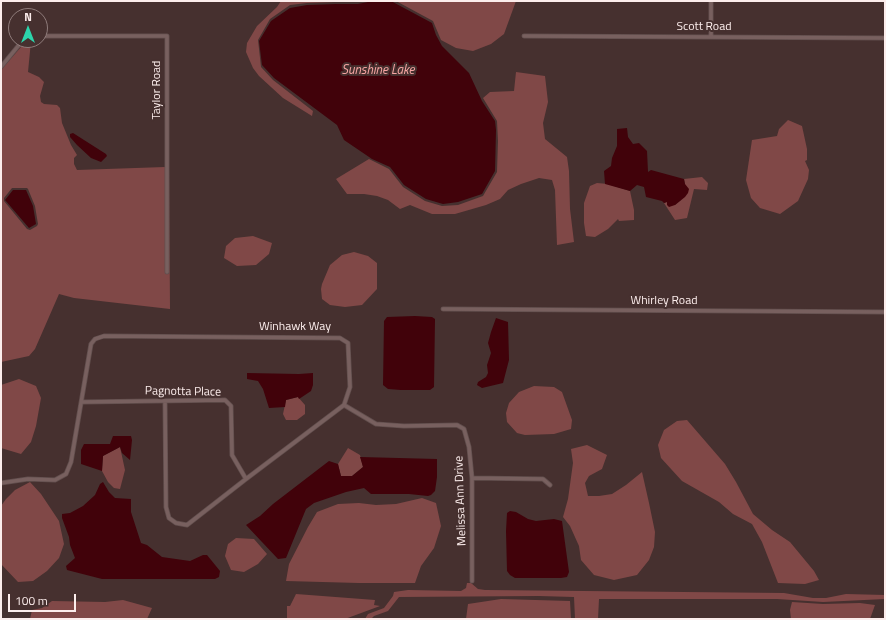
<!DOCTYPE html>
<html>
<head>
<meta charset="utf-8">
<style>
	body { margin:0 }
	#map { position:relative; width:886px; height:620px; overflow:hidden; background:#46302f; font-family:"Titillium Web",sans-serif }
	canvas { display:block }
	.frame { position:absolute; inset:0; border:2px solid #fcedec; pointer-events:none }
	.north { position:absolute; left:8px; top:8px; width:40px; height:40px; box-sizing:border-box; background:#46302f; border:1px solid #8f7c7b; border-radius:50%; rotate:0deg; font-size:11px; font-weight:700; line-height:16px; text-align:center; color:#fcedec }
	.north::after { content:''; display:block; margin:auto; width:14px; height:18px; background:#2cd5ab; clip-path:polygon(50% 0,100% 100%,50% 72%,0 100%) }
	.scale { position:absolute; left:8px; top:594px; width:68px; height:18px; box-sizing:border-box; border:2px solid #fcedec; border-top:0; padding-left:5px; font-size:12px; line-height:14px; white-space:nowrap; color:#fcedec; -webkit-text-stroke:3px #46302f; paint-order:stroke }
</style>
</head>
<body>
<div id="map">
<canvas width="886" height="620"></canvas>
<div class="frame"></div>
<div class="north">N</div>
<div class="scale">100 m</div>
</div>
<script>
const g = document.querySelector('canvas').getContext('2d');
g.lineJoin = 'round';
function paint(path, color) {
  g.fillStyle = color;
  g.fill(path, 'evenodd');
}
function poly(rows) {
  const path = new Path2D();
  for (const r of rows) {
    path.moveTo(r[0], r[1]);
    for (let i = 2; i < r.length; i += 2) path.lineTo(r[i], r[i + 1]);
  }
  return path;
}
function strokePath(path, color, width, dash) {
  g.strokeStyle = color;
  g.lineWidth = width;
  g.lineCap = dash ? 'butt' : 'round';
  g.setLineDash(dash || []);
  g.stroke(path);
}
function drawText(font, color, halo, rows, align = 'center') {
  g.font = font + ' "Titillium Web",sans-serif';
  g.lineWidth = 4;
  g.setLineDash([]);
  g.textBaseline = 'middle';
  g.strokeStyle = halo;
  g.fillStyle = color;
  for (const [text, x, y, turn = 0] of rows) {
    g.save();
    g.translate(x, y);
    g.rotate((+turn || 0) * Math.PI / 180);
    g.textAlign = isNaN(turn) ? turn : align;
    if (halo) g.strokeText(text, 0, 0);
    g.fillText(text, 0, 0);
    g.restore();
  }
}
const green = poly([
	[281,1,363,1,307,3,290,5,270,19,258,40,261,67,273,80,313,111,312,116,283,98,259,76,253,68,246,52,247,43,257,26,277,7],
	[396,1,516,1,504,34,491,44,473,51,456,48,441,40,433,21],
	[29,41,31,41,28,72,39,77,44,82,40,96,41,102,44,104,57,105,60,108,62,123,71,145,77,155,74,158,74,164,77,170,165,167,165,177,169,177,169,167,170,309,74,298,59,294,35,349,29,356,1,362,1,70,21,47],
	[12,188,27,188,28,189,35,206,38,224,37,226,30,230,27,229,4,201,4,198],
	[516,72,545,76,548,102,543,123,545,139,567,157,569,171,570,209,574,242,557,245,555,190,552,180,539,178,521,184,508,190,500,199,486,205,455,214,432,214,410,205,400,209,388,200,377,196,364,194,347,194,336,179,369,159,389,169,403,187,425,201,442,206,458,205,483,196,497,172,498,141,497,121,483,98,490,92,514,91],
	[788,120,802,126,807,149,807,160,805,161,809,170,808,179,798,201,780,214,760,208,751,198,746,180,752,140,777,136,779,129],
	[702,177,708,183,707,190,694,189,687,218,675,220,664,203,667,202,668,204,675,205,681,200,685,184,684,179],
	[597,183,608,184,630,191,634,210,634,220,619,221,618,219,608,229,595,237,586,236,584,223,584,203,590,186],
	[253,236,272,243,269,254,256,265,237,266,224,258,226,246,235,238],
	[354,252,368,256,377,263,377,289,362,305,345,307,330,305,322,299,321,289,322,284,330,265,342,255],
	[19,379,36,386,41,398,36,426,31,442,21,454,1,448,1,385],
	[534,386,554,387,562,392,572,420,571,429,554,434,525,435,517,433,507,422,506,413,509,403,519,392],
	[298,397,305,405,305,414,297,420,286,420,283,414,286,400],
	[687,420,725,464,736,482,753,514,772,530,790,542,814,571,819,580,805,584,778,583,762,542,752,524,733,514,719,502,682,481,661,458,658,445,664,430,677,421],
	[587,445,607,455,602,469,589,476,585,483,588,496,599,496,612,494,626,485,642,472,649,503,655,532,654,547,649,560,637,575,614,580,594,575,581,560,579,546,570,526,563,517,568,499,573,463,571,449],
	[120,447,125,470,120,489,114,488,108,482,102,471,103,456],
	[348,448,360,455,363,467,352,476,341,476,338,464],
	[30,482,41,494,59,521,64,544,59,558,47,571,33,581,18,582,1,564,1,506,6,499,15,490],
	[422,498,436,503,441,526,434,548,421,566,415,583,359,583,286,581,289,564,308,527,317,512,338,504,359,503,376,505,396,504],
	[236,538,254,539,267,554,258,564,244,572,231,570,225,556,228,544],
	[467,583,471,583,478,589,485,590,784,593,813,598,826,598,846,594,885,595,885,599,823,602,777,599,599,599,598,619,575,619,574,597,539,596,399,597,388,611,374,616,371,619,365,619,368,614,384,608,393,596,394,592,408,590,461,591,466,588],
	[296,594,375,600,374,605,380,606,345,619,287,619,287,606,290,606],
	[501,599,570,601,571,619,466,619,468,604],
	[123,600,152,608,147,619,30,619,32,610,42,608,52,601,105,602],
	[792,602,823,604,860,603,875,605,870,619,791,619,790,610]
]);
const water = poly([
	[373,1,391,1,432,23,436,35,442,46,469,73,482,101,495,121,496,130,495,171,482,194,458,202,443,204,426,199,404,185,390,167,372,159,344,140,337,125,274,78,262,65,259,41,271,21,290,8,307,5,336,4,358,4],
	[627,128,628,137,633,144,639,143,647,151,648,172,651,170,684,179,685,184,689,189,688,193,685,197,675,205,669,207,667,205,667,202,664,203,662,201,646,197,644,187,637,185,630,191,605,184,604,171,611,166,612,158,617,146,617,129],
	[73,133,106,154,107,156,101,162,91,158,77,145,70,137,70,134],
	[13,190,26,190,33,206,36,224,29,228,5,200],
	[415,316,432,317,435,319,434,387,430,390,401,390,388,389,383,385,384,321,387,317],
	[496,318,508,322,509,360,503,383,482,388,477,385,478,382,486,377,488,373,487,365,491,353,488,343,491,332],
	[247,373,299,374,313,373,313,385,311,391,299,399,298,397,286,400,285,407,269,408,263,389,258,381,247,379],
	[113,436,131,436,132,440,130,460,122,453,120,447,103,456,102,471,81,464,81,450,84,444,110,444],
	[360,457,437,459,437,477,435,491,431,495,428,496,409,494,371,494,364,488,346,492,314,503,306,509,286,558,278,559,246,525,260,516,273,504,329,461,338,464,341,476,352,476,363,467],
	[103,482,109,492,115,498,131,499,131,512,141,543,147,545,162,557,190,561,203,555,207,555,220,571,219,577,215,579,102,579,67,570,66,566,75,558,70,545,69,537,62,518,62,514,70,513,83,506,95,495,100,484],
	[510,511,516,512,528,519,536,521,554,519,562,521,569,572,567,577,561,578,515,578,510,575,507,571,506,531,507,513]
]);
const street = poly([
	[40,36,167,36,167,272],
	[524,36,885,38],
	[711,36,711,1],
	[1,67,19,45,26,40],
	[443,309,885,312],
	[82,402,225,400,231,406,232,455,246,479],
	[344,405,376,424,404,426,457,425,464,429,469,447,472,478,472,581],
	[472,478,543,479,550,485],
	[1,483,28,479,55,480,66,474,71,462,91,344,95,339,104,336,340,338,348,343,350,387,344,405,246,479,187,525,176,523,169,518,166,507,165,401]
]);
const streetNames = [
	["Scott Road",704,27],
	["Taylor Road",157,90,-90],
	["Whirley Road",664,301],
	["Winhawk Way",295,327],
	["Pagnotta Place",183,392,1],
	["Melissa Ann Drive",461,501,-92]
];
const waterNames = [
	["Sunshine Lake",378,71]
];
paint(green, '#804847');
paint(water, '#41020a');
strokePath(street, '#624f4e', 5);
strokePath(street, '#78605f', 3.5);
drawText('12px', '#fcedec', '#46302f', streetNames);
drawText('italic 13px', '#f7a5a3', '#46302f', waterNames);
</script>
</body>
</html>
